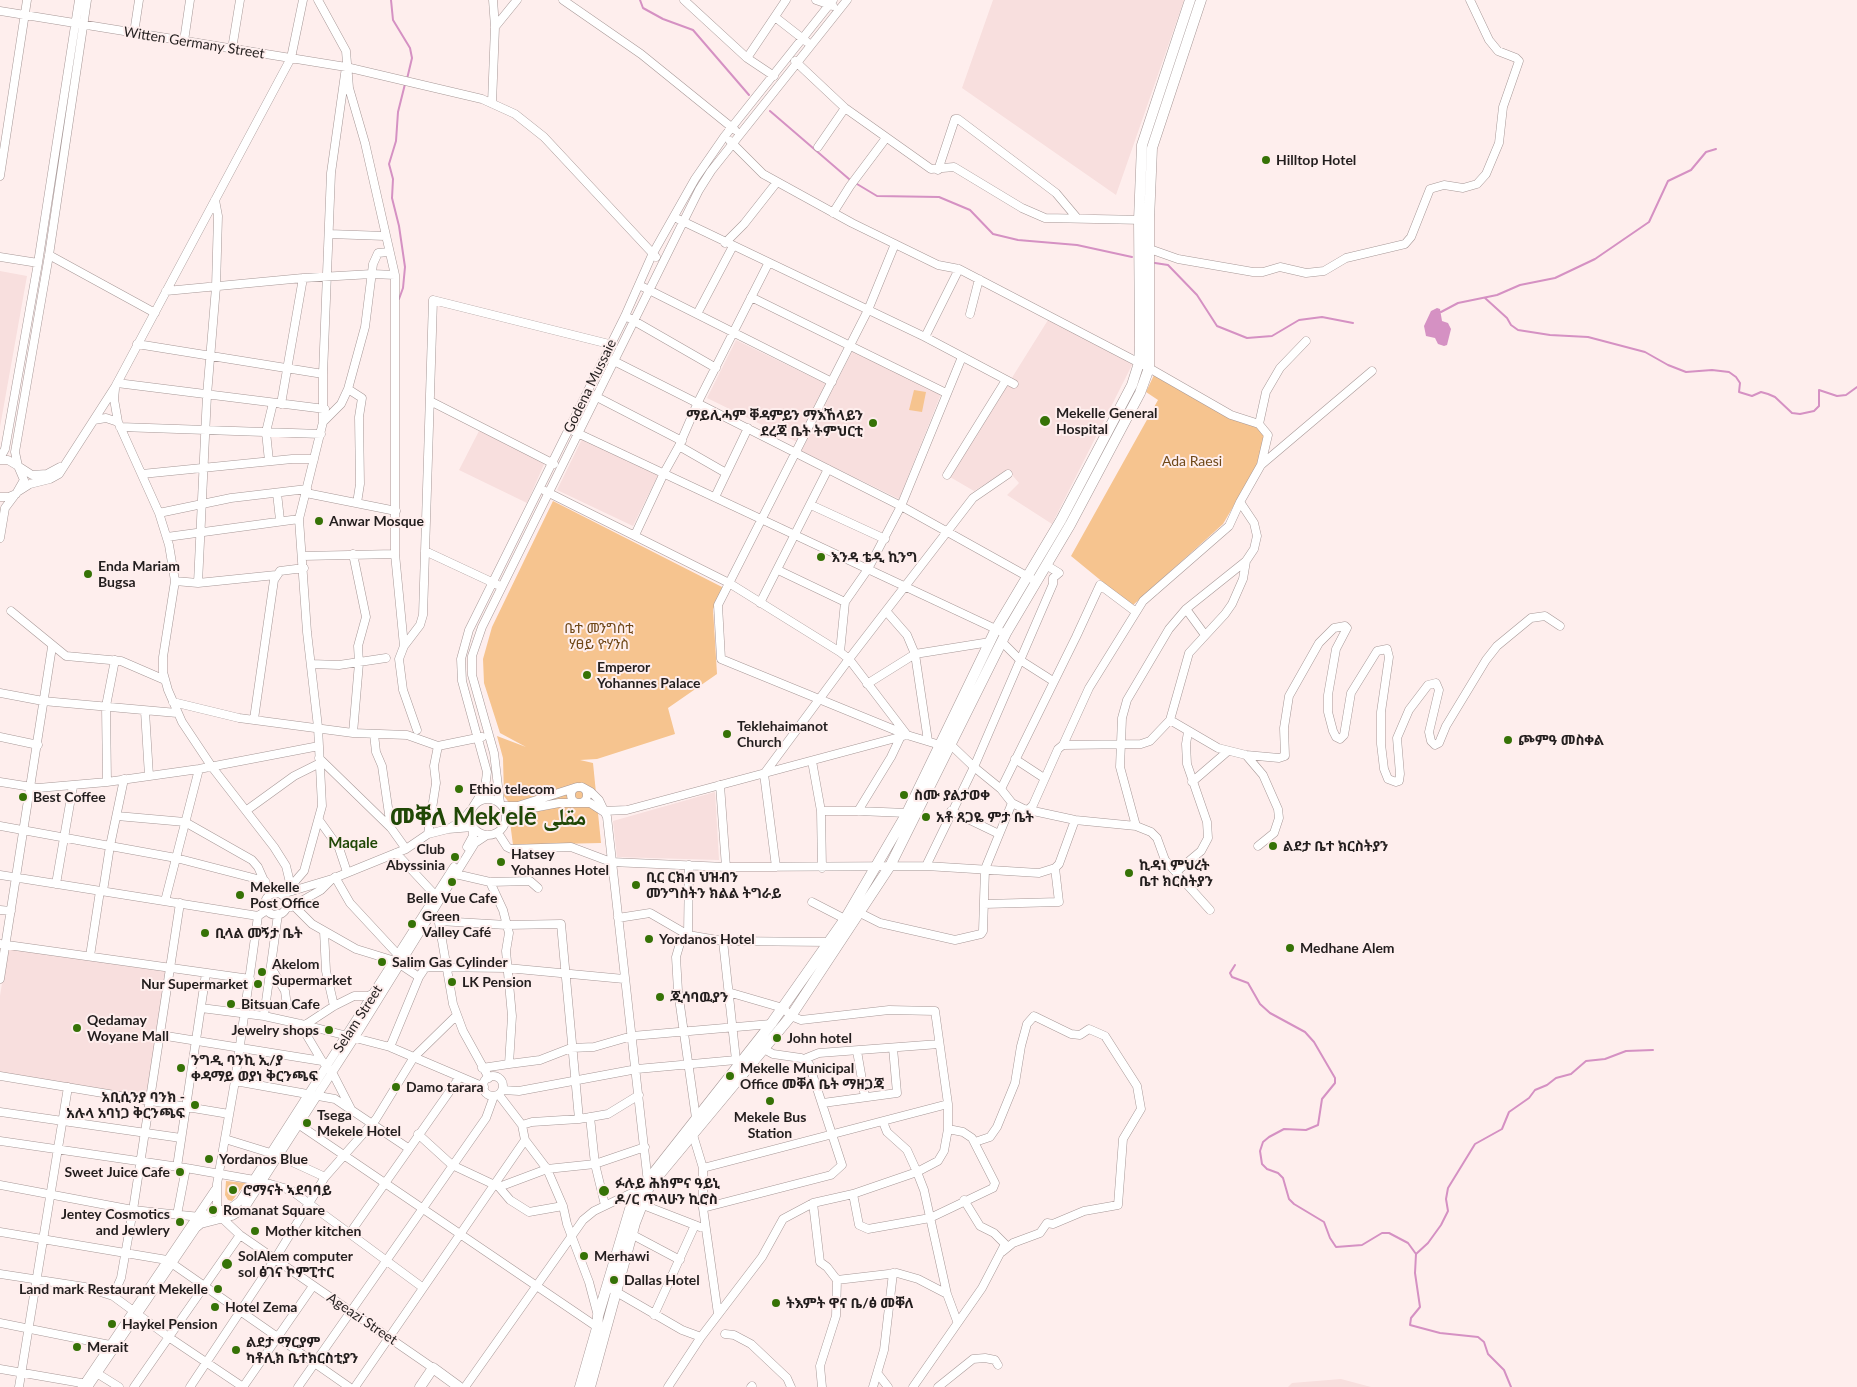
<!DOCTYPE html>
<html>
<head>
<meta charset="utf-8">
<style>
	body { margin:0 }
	canvas { display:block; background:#feeeed }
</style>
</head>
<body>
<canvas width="1857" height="1387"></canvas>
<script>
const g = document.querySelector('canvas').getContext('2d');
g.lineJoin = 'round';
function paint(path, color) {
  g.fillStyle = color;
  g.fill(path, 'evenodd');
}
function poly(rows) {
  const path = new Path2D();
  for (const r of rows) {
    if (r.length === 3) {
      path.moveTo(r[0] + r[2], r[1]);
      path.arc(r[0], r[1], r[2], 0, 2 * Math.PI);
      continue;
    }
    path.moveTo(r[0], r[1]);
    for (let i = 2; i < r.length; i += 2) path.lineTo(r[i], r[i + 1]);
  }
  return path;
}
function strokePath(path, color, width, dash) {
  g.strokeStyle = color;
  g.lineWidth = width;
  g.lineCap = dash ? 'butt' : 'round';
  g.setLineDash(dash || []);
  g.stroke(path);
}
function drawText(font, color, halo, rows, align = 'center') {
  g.font = font + ' Lato,"Noto Naskh Arabic","Noto Sans Ethiopic",sans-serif';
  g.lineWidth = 4;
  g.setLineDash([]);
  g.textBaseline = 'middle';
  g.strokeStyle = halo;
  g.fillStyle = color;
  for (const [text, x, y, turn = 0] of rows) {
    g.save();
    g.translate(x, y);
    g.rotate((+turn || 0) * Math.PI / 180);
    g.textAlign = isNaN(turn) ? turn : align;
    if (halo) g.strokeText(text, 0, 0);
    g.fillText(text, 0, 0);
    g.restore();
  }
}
const built = poly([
	[993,0,1184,0,1116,195,962,88],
	[0,271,27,276,0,427],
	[1048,320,1133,363,1052,524,1007,495,1019,483,1008,470,974,491,950,477],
	[736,340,826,384,797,442,707,398],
	[853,350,941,394,899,499,801,451],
	[480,429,545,462,527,503,459,470],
	[582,439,658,475,633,526,557,490],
	[715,792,719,860,617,857,613,821],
	[8,946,169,971,149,1097,0,1075,0,996],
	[1341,1379,1371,1387,1288,1387,1292,1383]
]);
const green = poly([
	[1154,375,1265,432,1267,443,1253,473,1223,524,1132,606,1071,556,1158,400,1146,392],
	[914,390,926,392,922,412,909,410],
	[553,501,724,588,713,609,717,674,668,708,675,734,597,759,580,760,593,763,601,843,513,845,510,822,512,813,510,804,504,796,503,758,497,736,526,747,500,733,484,683,483,659,492,627],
	[226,1181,246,1183,232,1201,228,1200,225,1195]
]);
const water = poly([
	[1437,308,1440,309,1442,321,1448,323,1451,329,1447,345,1444,346,1438,344,1435,338,1426,336,1424,326,1431,311]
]);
const stream = poly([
	[391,0,393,20,410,48,412,58,407,79],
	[640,0,643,8,663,19,693,30,749,95],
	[770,111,849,179],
	[857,184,877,196,939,197,970,210,993,234,1018,240,1077,245,1132,257],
	[1155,263,1168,265,1197,295,1217,326,1247,338,1272,336,1299,320,1322,317,1353,323],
	[1485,298,1507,318,1511,325,1518,330,1550,335,1588,337,1645,352,1668,365,1686,372,1712,370,1729,372,1736,377,1740,383,1739,392,1752,396,1761,392,1768,394,1775,397,1792,413,1800,414,1814,411,1819,406,1819,390,1837,396,1846,395,1857,387],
	[399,299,403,288,405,267,399,226,392,198,393,179,389,164,396,141,398,112,405,84],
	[1441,312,1458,303,1497,295,1520,285,1555,278,1595,259,1649,222,1668,181,1691,170,1706,152,1716,149],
	[1235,965,1230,973,1232,977,1248,983,1260,1004,1270,1013,1305,1032,1314,1042,1335,1078,1335,1083,1322,1099,1318,1125,1306,1130,1284,1129,1269,1137,1263,1142,1260,1151,1262,1164,1267,1169,1278,1173,1283,1178,1289,1199,1294,1204,1324,1222,1330,1238,1336,1247,1362,1245,1382,1233,1389,1233,1408,1243,1416,1254,1415,1273,1420,1307,1411,1318,1410,1325,1440,1333,1478,1337,1484,1342,1488,1354,1504,1370,1511,1387],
	[1416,1254,1428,1243,1441,1225,1448,1211,1446,1199,1448,1188,1475,1144,1502,1129,1509,1112,1529,1098,1535,1090,1547,1085,1556,1078,1571,1074,1586,1061,1605,1059,1626,1051,1653,1050]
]);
const minor = poly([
	[318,0,346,51,349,88,365,143,395,275,395,554,404,646],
	[563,0,641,54,735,130],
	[684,0,747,58,774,76],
	[816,0,833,6],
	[0,11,346,67,482,99,515,114,544,137,656,257],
	[775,17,807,42],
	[495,27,517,0],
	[134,33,139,0],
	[184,41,190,0],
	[232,49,240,0],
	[747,58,786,0],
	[795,61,845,108,931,169,954,167,1022,208,1045,218,1144,220],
	[492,103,495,27,493,0],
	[730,141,763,174,852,223,938,265,959,269,1149,368,1231,415,1259,424,1268,435,1261,465],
	[818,147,845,108],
	[938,170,955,119,958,119,1056,193,1077,218],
	[0,176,27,0],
	[833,213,850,186,886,138],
	[678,219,925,337,1014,384],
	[329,234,385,236],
	[725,243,744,224,777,182],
	[895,244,868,310,718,605,721,659,907,735,940,745,951,745,974,767,1001,789,1012,803,1024,809,1075,820,1136,826,1151,832,1157,838,1165,860,1210,910],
	[1144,247,1178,259,1253,272,1263,272,1280,267,1306,273,1324,271,1346,258,1405,244,1411,237,1430,189,1444,185,1463,188,1477,184,1486,174,1499,143,1503,107,1519,61,1516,58,1498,51,1489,40,1470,0],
	[49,255,155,313],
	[0,257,38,263],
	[643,287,832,382],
	[166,291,303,278,372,274,395,275],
	[751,297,946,393],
	[697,314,733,246],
	[970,314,979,279],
	[629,318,716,368],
	[925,337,959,269],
	[137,344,323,374],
	[610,359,901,506,1032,579],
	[117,383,325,409],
	[115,389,114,399,118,422,159,513,169,545,175,581,163,657,163,672,168,690,182,722,212,767,274,847,286,866,292,891],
	[348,389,362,398,359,417,360,484,357,503],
	[591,394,682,441],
	[430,401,554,464],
	[281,404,303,278],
	[94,420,106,418,118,422],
	[323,422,341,404,348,389,365,327,373,264,378,253,388,252],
	[1259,424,1266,392,1280,368,1306,341],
	[120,427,321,434],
	[573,431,1000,631],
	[679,446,726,473],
	[0,458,5,449,38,263,79,0],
	[0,460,8,460,18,466,24,480,16,494,9,497,0,497],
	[269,461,266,432,273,403],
	[60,467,47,474,32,475,18,466,15,452,49,255,87,0],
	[142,474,292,459,314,459],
	[947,475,1006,380],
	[19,491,30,484,50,479,59,474,115,387,291,58,303,0],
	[545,491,729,583,840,652,849,659,907,735,627,810,603,811],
	[277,493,280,520],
	[306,493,396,511],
	[715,497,748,428],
	[811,505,885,539],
	[159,513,231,498,307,489],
	[635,535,664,473,679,446,698,402,768,264],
	[167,537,299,519],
	[0,538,5,508,14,496],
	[425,551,498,585],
	[303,556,395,554],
	[778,570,845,602],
	[175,581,198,583,276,575],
	[198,583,207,395,216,287,218,216,215,200],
	[760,603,828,469],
	[1186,609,1205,635],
	[11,611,66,656,121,661,165,680],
	[886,611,907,635,915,654,928,741],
	[1003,643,1020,660,1053,681],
	[840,652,845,602,868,569,901,506,962,357],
	[311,664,339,665,386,658],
	[867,684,915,654,990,642],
	[0,693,43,701,177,713],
	[173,702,239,718,353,733,407,735,438,746,482,737],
	[145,711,149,776],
	[254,719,274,580,280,571,304,568],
	[1170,720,1218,748,1246,755,1279,758,1285,756,1284,728,1289,696,1319,643,1334,628,1345,626,1347,628,1336,649,1328,695,1328,712,1333,731,1336,737,1340,739,1344,735,1351,693,1377,651,1387,649,1389,657,1381,712,1381,744,1384,769,1388,779,1396,782,1399,781,1400,774,1397,738,1409,710,1428,685,1436,683,1439,690,1429,732,1431,741,1435,745,1439,743,1446,726,1486,660,1497,646,1531,618,1545,616,1560,626],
	[417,730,403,690,399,659,404,646,420,625,423,615,433,300,613,345],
	[353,733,359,663,358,646,366,617,353,554],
	[374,734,376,752,382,766,391,828],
	[0,737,38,745],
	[1063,745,1141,744,1150,741,1170,720,1189,653,1225,614,1232,604,1243,579,1246,561],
	[1246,755,1263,775,1278,809,1279,818,1274,833,1258,846],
	[319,758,391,828,406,849],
	[1015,759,1044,778],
	[812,761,821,811,822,868],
	[0,782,38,788,107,782,199,769,319,746],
	[107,782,106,706,115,660],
	[1192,782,1228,751],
	[720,785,726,867],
	[579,795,8],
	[582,787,591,792,599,800,607,817,648,1183],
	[1001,789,1076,637,1100,585,1136,612],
	[488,817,18],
	[500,803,494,753,472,675,472,656,482,627,699,190,711,171,847,0],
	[580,803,590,803,604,812],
	[503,806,518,806,577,787],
	[473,807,485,788,487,772,462,681,461,659,469,630,625,316,652,255,695,179,724,137,833,0],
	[1029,809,1033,805,1058,749,1063,745,1089,688,1143,601,1229,526,1240,502,1261,465,1372,371],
	[247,810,294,776,320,763],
	[821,811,858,811,907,813,911,815],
	[858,811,891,757,900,738],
	[951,811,999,834],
	[117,816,185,822,252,860,258,867,270,894],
	[507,817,522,810,559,803,577,803],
	[319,820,339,848,347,872],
	[0,826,176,858,265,881],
	[1136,826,1120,767,1122,718,1127,700,1169,629,1186,609,1246,561,1254,549,1257,536,1254,523,1240,502],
	[450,828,463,820,470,811],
	[498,833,507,847,511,849,571,847,611,862,726,867,926,866,1039,873,1055,868,1059,864,1075,820],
	[428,834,436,783,434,766,438,746],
	[467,847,473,836,473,828],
	[396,853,436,896,436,900],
	[926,866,974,767,1053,584,1053,578,1059,573,1046,565],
	[776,867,764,774,849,659,973,498,1008,474],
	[1176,872,1201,851,1208,838,1207,822,1187,764,1186,744,1188,732],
	[451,873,490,882,530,881,538,888],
	[0,875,258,916,267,910],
	[335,877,350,903,401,958],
	[56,884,73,786],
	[291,886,304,871,322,806,318,727,307,632,299,519,323,422,323,374,331,173,346,67],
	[103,891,110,846,124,779],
	[276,904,11],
	[282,894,332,879,406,849,428,834,448,829,472,827],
	[165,901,199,769],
	[812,902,845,919],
	[984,904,1059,902,1055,868],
	[291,907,321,890,331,880],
	[295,907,312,924,356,949,395,961,419,977],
	[0,910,11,911],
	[860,913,880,923,955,940,981,934,983,931,985,869,1012,803],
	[258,916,235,1081,217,1184,217,1206,223,1219,240,1235,433,1368],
	[438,917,453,1004,463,1031,489,1078],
	[618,918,650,913,688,935,723,941,829,942],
	[439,921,507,925,561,924,579,1119],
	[324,931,326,971,334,1006],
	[683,933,676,957,678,991,696,1118],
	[688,935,689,865],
	[723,941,736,1060],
	[0,944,250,979],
	[90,956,100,891],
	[272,969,285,991,287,1006],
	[0,979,52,647],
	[201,1008,264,1016,305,1025,390,1047,484,1087],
	[264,1016,278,914],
	[300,1024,322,1061,332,1072,351,1109],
	[305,1025,334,1006,354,996,368,996,375,993],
	[160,1035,322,1061],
	[390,1047,419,977,425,968,429,967,507,968,624,979],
	[857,1051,865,1097],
	[804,1059,819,1053,939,1044],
	[509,1064,540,1060,571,1048,594,1047,632,1036,771,1024],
	[482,1068,509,1064,512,1016,506,951,509,933,503,910,490,882],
	[0,1076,229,1114],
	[493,1086,10],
	[235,1081,335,1099,408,1148],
	[503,1090,519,1091,637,1069,736,1060,743,1066],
	[499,1095,522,1125,525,1140,547,1169,563,1206,567,1224,589,1282,598,1316],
	[823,1103,897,1093,893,1048],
	[0,1112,181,1138],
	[590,1117,595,1164,605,1205],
	[295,1122,600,1329],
	[883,1122,887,1132,907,1150,917,1172,924,1190,947,1294,957,1321],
	[522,1125,532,1122,579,1119,608,1114,639,1095],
	[418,1134,452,1165,499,1187,547,1169,595,1164,645,1147],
	[693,1135,703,1168,703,1208,718,1314],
	[225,1139,277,1155,325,1177],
	[0,1141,186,1168,260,1181,284,1188,292,1191,422,1287],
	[975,1142,990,1137,997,1127,1015,1083,1021,1046,1027,1024,1034,1016,1071,1034,1080,1035,1089,1029,1105,1036,1137,1086,1141,1109,1123,1139,1118,1205,1084,1211,1053,1224,1047,1223,1040,1233,1013,1243,1002,1252],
	[177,1167,206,973],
	[703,1168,948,1104],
	[0,1185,133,1210,200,1217],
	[499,1187,510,1200,529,1212,563,1206],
	[853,1194,859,1225,868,1229,930,1218,993,1188,995,1183,972,1138,963,1132,948,1129],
	[638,1203,700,1227],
	[813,1203,820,1262,827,1267,837,1280,836,1316,820,1366,822,1387],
	[703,1208,831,1175,842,1165,809,1064,801,1058,773,1054,764,1049],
	[177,1215,186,1168],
	[198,1217,232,1207,240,1201,454,867],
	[0,1232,167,1260,349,1387],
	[350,1233,459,1078],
	[631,1234,680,1260],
	[0,1274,85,1287,113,1296,170,1338,243,1387],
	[837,1280,897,1273,918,1279,947,1294],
	[613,1290,682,1330,701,1337],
	[113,1296,121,1278,133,1210,180,903],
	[654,1315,695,1225],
	[0,1323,110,1345],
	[725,1334,734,1335,751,1344,787,1378,791,1387],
	[0,1369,87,1384],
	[95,1372,119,1387],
	[878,1374,888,1387],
	[19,1387,68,1087],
	[82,1387,215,1190],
	[88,1387,196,1228,201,1224,232,1216,244,1209,355,1037,475,843,487,835],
	[134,1387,240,1235],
	[190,1387,275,1259,325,1177,376,1119,414,1057,457,1015],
	[243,1387,313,1286],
	[298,1387,486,1118,494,1096],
	[355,1387,525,1140],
	[465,1387,583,1220,594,1211,640,1189],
	[668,1387,701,1337,762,1257,783,1219,813,1203,853,1194,917,1172,938,1161,944,1151,948,1129,948,1104,935,1011,889,1010,801,1020,791,1016,783,1008,728,992],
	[751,1387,752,1386],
	[873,1387,884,1350,893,1273],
	[913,1387,982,1288,1005,1244,994,1233,980,1226,964,1200],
	[938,1387,973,1359,985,1358,995,1360,998,1365]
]);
const major = poly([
	[420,1387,433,1368,459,1387],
	[580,1387,597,1328,598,1316,633,1199,771,1024,845,919,907,813,996,629,1061,520,1132,385,1139,363,1140,346,1139,220,1142,145,1190,0],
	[590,1387,635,1223,649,1187,791,1016,890,866,1006,633,1070,525,1140,393,1149,368,1149,220,1152,148,1201,0]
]);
const markers = [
	[1266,160,5,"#367206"],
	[1045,421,6,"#367206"],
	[873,423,5,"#367206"],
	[319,521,5,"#367206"],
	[821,557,5,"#367206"],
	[88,574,5,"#367206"],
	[587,675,5,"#367206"],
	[727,734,5,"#367206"],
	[1508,740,5,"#367206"],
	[459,789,5,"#367206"],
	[904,795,5,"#367206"],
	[23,797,5,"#367206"],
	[926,817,5,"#367206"],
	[1273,846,5,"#367206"],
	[455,857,5,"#367206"],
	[501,862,5,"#367206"],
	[1129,873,5,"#367206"],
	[452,882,5,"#367206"],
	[636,885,5,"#367206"],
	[240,895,5,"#367206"],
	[412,924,5,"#367206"],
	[205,933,5,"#367206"],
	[649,939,5,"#367206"],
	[1290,948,5,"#367206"],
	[382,962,5,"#367206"],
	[262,972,5,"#367206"],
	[452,982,5,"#367206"],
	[258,984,5,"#367206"],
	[660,997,5,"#367206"],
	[231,1004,5,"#367206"],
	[77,1028,5,"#367206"],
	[329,1030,5,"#367206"],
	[777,1038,5,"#367206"],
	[181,1068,5,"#367206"],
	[730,1076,5,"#367206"],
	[396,1087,5,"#367206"],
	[770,1101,5,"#367206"],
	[195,1105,5,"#367206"],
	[307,1123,5,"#367206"],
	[209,1159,5,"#367206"],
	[180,1172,5,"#367206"],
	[233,1190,5,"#367206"],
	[604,1191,6,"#367206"],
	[213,1210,5,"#367206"],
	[180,1222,5,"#367206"],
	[255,1231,5,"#367206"],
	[584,1256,5,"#367206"],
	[227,1264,6,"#367206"],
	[614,1280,5,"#367206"],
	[218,1289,5,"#367206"],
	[776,1303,5,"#367206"],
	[215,1307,5,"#367206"],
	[112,1324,5,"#367206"],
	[77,1347,5,"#367206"],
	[236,1350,5,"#367206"]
];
const streetNames = [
	["Witten Germany Street",194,43,9],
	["Godena Mussaie",590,386,-64],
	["Selam Street",358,1019,-57],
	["Ageazi Street",362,1319,34]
];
const poiNames = [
	["Hilltop Hotel",1276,160],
	["Mekelle General",1056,413],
	["Hospital",1056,429],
	["ማይሊሓም ቐዳምይን ማእኸላይን",863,415,"right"],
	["ደረጃ ቤት ትምህርቲ",863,431,"right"],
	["Anwar Mosque",329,521],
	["እንዳ ቴዲ ኪንግ",831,557],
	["Enda Mariam",98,566],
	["Bugsa",98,582],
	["Emperor",597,667],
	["Yohannes Palace",597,683],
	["Teklehaimanot",737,726],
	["Church",737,742],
	["ጮምዓ መስቀል",1518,740],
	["Ethio telecom",469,789],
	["ስሙ ያልታወቀ",914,795],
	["Best Coffee",33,797],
	["አቶ ጸጋዬ ምታ ቤት",936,817],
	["ልደታ ቤተ ክርስትያን",1283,846],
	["Club",445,849,"right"],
	["Abyssinia",445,865,"right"],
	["Hatsey",511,854],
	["Yohannes Hotel",511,870],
	["ኪዳነ ምህረት",1139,865],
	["ቤተ ክርስትያን",1139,881],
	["ቢር ርክብ ህዝብን",646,877],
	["መንግስትን ክልል ትግራይ",646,893],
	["Mekelle",250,887],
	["Post Office",250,903],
	["Belle Vue Cafe",452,898,"center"],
	["Green",422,916],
	["Valley Café",422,932],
	["ቢላል መኝታ ቤት",215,933],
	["Yordanos Hotel",659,939],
	["Medhane Alem",1300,948],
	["Salim Gas Cylinder",392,962],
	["Akelom",272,964],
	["Supermarket",272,980],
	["LK Pension",462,982],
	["Nur Supermarket",248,984,"right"],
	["ጂሳባዉያን",670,997],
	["Bitsuan Cafe",241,1004],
	["Qedamay",87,1020],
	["Woyane Mall",87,1036],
	["Jewelry shops",319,1030,"right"],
	["John hotel",787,1038],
	["ንግዲ ባንኪ ኢ/ያ",191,1060],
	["ቀዳማይ ወያነ ቅርንጫፍ",191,1076],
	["Mekelle Municipal",740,1068],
	["Office መቐለ ቤት ማዘጋጃ",740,1084],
	["Damo tarara",406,1087],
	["አቢሲንያ ባንክ -",185,1097,"right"],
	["አሉላ አባነጋ ቅርንጫፍ",185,1113,"right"],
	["Tsega",317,1115],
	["Mekele Hotel",317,1131],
	["Mekele Bus",770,1117,"center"],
	["Station",770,1133,"center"],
	["Yordanos Blue",219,1159],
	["Sweet Juice Cafe",170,1172,"right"],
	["ፉሉይ ሕክምና ዓይኒ",615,1183],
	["ዶ/ር ጥላሁን ኪሮስ",615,1199],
	["ሮማናት ኣደባባይ",243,1190],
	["Romanat Square",223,1210],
	["Jentey Cosmotics",170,1214,"right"],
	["and Jewlery",170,1230,"right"],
	["Mother kitchen",265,1231],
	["SolAlem computer",238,1256],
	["sol ፅገና ኮምፒተር",238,1272],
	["Merhawi",594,1256],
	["Dallas Hotel",624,1280],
	["Land mark Restaurant Mekelle",208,1289,"right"],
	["ትእምት ዋና ቤ/ፅ መቐለ",786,1303],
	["Hotel Zema",225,1307],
	["Haykel Pension",122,1324],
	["ልደታ ማርያም",246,1342],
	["ካቶሊክ ቤተክርስቲያን",246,1358],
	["Merait",87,1347]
];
const parkNames = [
	["Ada Raesi",1192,461],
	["ቤተ መንግስቲ",599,628],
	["ሃፀይ ዮሃንስ",599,644]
];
const neighbourhoodNames = [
	["Maqale",353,843]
];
const townNames = [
	["መቐለ Mek'elē مقلى",488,817]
];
paint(built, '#f8dfde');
paint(green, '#f6c48f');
paint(water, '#d591c3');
strokePath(stream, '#d591c3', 2);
strokePath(minor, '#a79897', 9);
strokePath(major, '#a79897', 11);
strokePath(minor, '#fff', 8);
strokePath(major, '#fff', 10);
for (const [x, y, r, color] of markers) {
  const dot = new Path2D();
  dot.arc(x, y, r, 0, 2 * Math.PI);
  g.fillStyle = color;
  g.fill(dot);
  strokePath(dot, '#feeeed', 2);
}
drawText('14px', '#231e1e', '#feeeed', streetNames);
drawText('bold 14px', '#231e1e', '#feeeed', poiNames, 'left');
drawText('14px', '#6f4818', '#feeeed', parkNames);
drawText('bold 15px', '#204706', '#feeeed', neighbourhoodNames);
drawText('bold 24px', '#204706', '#feeeed', townNames);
</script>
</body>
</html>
